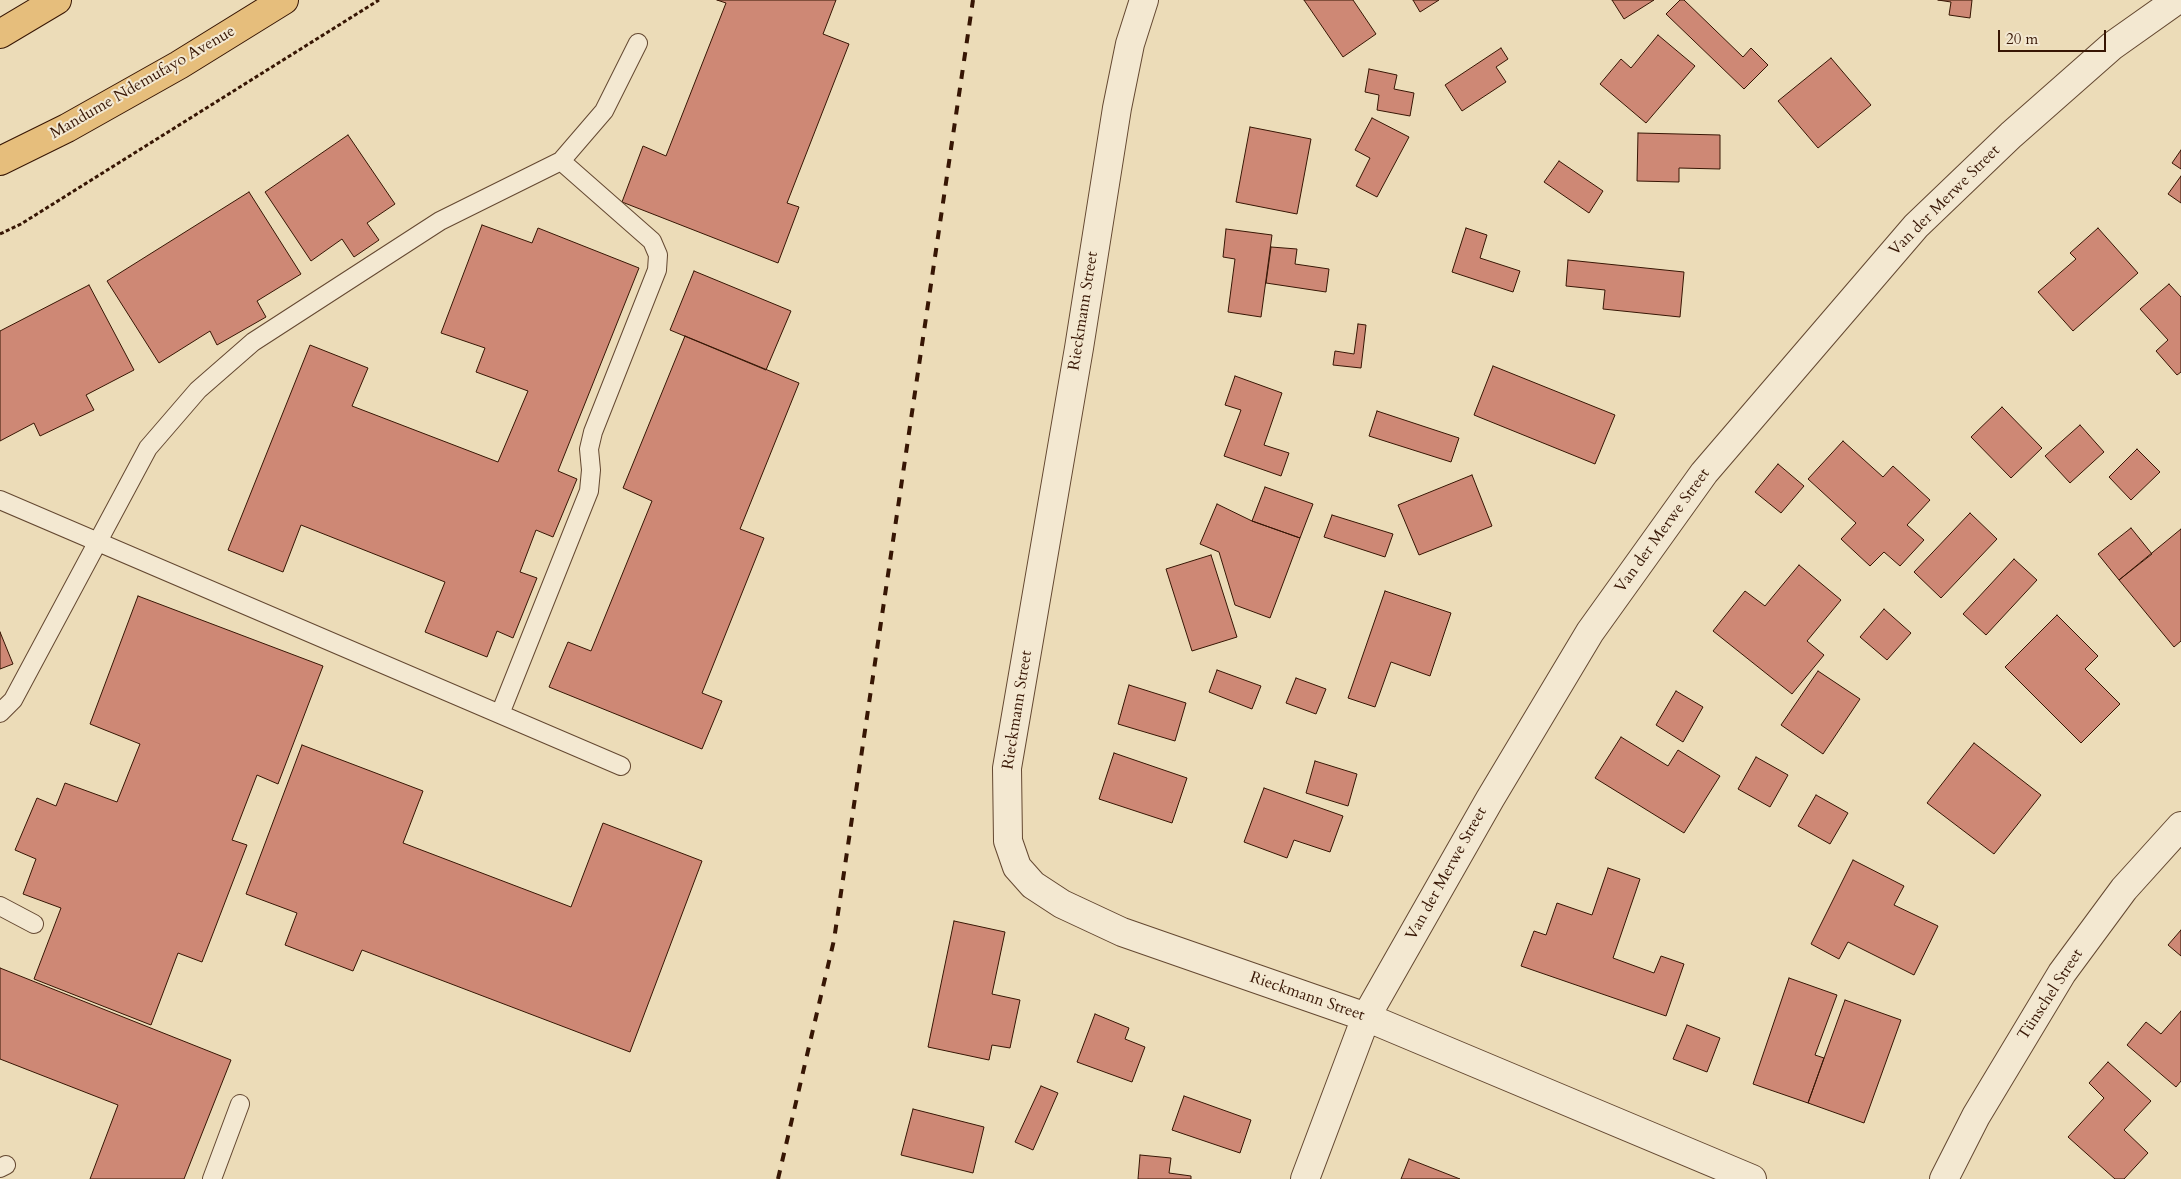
<!DOCTYPE html>
<html>
<head>
<meta charset="utf-8">
<style>
	body { margin:0 }
	#map { position:relative; width:2181px; height:1179px; overflow:hidden; background:#ecdcb8; font-family:Cardo,serif }
	canvas { display:block }
	.scale { position:absolute; left:1998px; top:30px; width:108px; height:22px; box-sizing:border-box; border:2px solid #371604; border-top:0; padding-left:6px; font-size:15px; line-height:18px; white-space:nowrap; color:#371604; -webkit-text-stroke:4px #f3e8d1; paint-order:stroke }
</style>
</head>
<body>
<div id="map">
<canvas width="2181" height="1179"></canvas>
<div class="scale">20 m</div>
</div>
<script>
const g = document.querySelector('canvas').getContext('2d');
g.lineJoin = 'round';
function paint(path, color) {
  g.fillStyle = color;
  g.fill(path, 'evenodd');
}
function poly(rows) {
  const path = new Path2D();
  for (const r of rows) {
    path.moveTo(r[0], r[1]);
    for (let i = 2; i < r.length; i += 2) path.lineTo(r[i], r[i + 1]);
  }
  return path;
}
function strokePath(path, color, width, dash) {
  g.strokeStyle = color;
  g.lineWidth = width;
  g.lineCap = dash ? 'butt' : 'round';
  g.setLineDash(dash || []);
  g.stroke(path);
}
function drawText(font, color, halo, rows, align = 'center') {
  g.font = font + ' Cardo,serif';
  g.lineWidth = 4;
  g.setLineDash([]);
  g.textBaseline = 'middle';
  g.strokeStyle = halo;
  g.fillStyle = color;
  for (const [text, x, y, turn = 0] of rows) {
    g.save();
    g.translate(x, y);
    g.rotate((+turn || 0) * Math.PI / 180);
    g.textAlign = isNaN(turn) ? turn : align;
    if (halo) g.strokeText(text, 0, 0);
    g.fillText(text, 0, 0);
    g.restore();
  }
}
const building = poly([
	[717,0,836,0,823,34,849,44,787,203,799,207,778,263,622,202,643,146,666,156,726,3,717,0],
	[1304,0,1353,0,1376,34,1343,57,1304,0],
	[1413,0,1439,0,1420,12,1413,0],
	[1612,0,1654,0,1624,19,1612,0],
	[1680,0,1684,0,1743,57,1751,48,1768,65,1744,89,1666,14,1680,0],
	[1938,0,1972,0,1970,18,1949,15,1951,2,1938,0],
	[1658,35,1695,66,1646,123,1600,84,1621,59,1631,68,1658,35],
	[1501,48,1508,59,1496,67,1506,82,1462,111,1445,85,1501,48],
	[1831,58,1871,105,1818,148,1778,101,1831,58],
	[1369,69,1397,75,1394,89,1414,93,1410,116,1377,110,1379,95,1365,92,1369,69],
	[1372,118,1409,137,1377,197,1356,186,1370,158,1355,150,1372,118],
	[1250,127,1311,139,1297,214,1236,202,1250,127],
	[1638,133,1720,135,1720,169,1679,168,1679,182,1637,181,1638,133],
	[348,135,395,204,367,223,379,240,354,257,342,239,311,261,265,192,348,135],
	[2181,150,2181,169,2172,163,2181,150],
	[1559,161,1603,191,1589,213,1544,182,1559,161],
	[2181,176,2181,203,2168,194,2181,176],
	[249,192,301,274,257,301,266,317,217,345,210,331,159,363,107,281,249,192],
	[482,225,532,243,538,228,639,268,558,471,577,479,553,537,536,530,520,572,537,578,513,638,497,631,487,657,425,632,445,582,301,525,283,572,228,550,310,345,368,368,352,406,498,462,528,391,476,372,485,348,441,333,482,225],
	[1466,228,1487,235,1480,258,1520,271,1513,292,1452,272,1466,228],
	[2098,228,2138,273,2073,331,2038,292,2076,259,2070,253,2098,228],
	[1226,229,1272,235,1261,317,1228,312,1235,259,1223,257,1226,229],
	[1271,247,1297,249,1295,264,1329,269,1326,292,1266,283,1271,247],
	[1568,260,1684,272,1680,317,1603,309,1605,290,1566,286,1568,260],
	[694,271,791,311,766,370,670,330,694,271],
	[2169,284,2181,297,2181,372,2177,375,2156,351,2168,340,2140,309,2169,284],
	[89,285,134,370,86,395,94,410,40,436,34,423,0,441,0,331,89,285],
	[1358,324,1366,325,1361,368,1333,365,1335,351,1354,354,1358,324],
	[685,336,799,383,740,529,764,538,702,693,722,701,702,749,549,687,568,642,591,651,652,501,623,488,685,336],
	[1493,366,1615,415,1595,464,1474,415,1493,366],
	[1235,376,1282,393,1264,445,1289,453,1281,476,1224,456,1241,410,1225,405,1235,376],
	[2002,407,2042,448,2011,478,1971,437,2002,407],
	[1377,411,1459,438,1451,462,1369,436,1377,411],
	[2080,425,2104,452,2070,483,2045,456,2080,425],
	[1843,441,1883,477,1893,466,1930,500,1907,525,1924,540,1900,566,1884,552,1870,566,1841,539,1856,523,1808,479,1843,441],
	[2137,449,2160,472,2131,500,2109,477,2137,449],
	[1778,464,1804,486,1781,513,1755,492,1778,464],
	[1472,475,1492,526,1419,555,1398,505,1472,475],
	[1265,487,1313,504,1300,538,1252,521,1265,487],
	[1217,504,1252,521,1300,538,1270,618,1235,605,1219,552,1200,544,1217,504],
	[1970,513,1997,539,1941,598,1914,572,1970,513],
	[1332,515,1393,534,1385,557,1324,537,1332,515],
	[2131,528,2152,554,2119,580,2098,554,2131,528],
	[2181,529,2181,641,2174,647,2119,580,2181,529],
	[1211,555,1237,637,1192,651,1166,569,1211,555],
	[2014,559,2037,580,1986,635,1963,614,2014,559],
	[1799,565,1841,600,1807,641,1824,655,1792,694,1713,631,1745,591,1765,606,1799,565],
	[1385,591,1451,613,1430,676,1391,662,1375,707,1348,698,1385,591],
	[138,596,323,666,278,784,257,775,232,840,247,845,202,962,178,953,151,1025,34,979,61,908,23,894,36,859,15,850,37,798,56,806,65,783,117,802,140,744,90,724,138,596],
	[1884,609,1911,633,1887,660,1860,637,1884,609],
	[2057,615,2098,656,2085,669,2120,704,2081,743,2005,667,2057,615],
	[0,632,13,664,0,669,0,632],
	[1217,670,1261,686,1252,709,1209,692,1217,670],
	[1818,671,1860,699,1823,754,1781,725,1818,671],
	[1296,678,1326,689,1316,714,1286,703,1296,678],
	[1129,685,1186,703,1175,741,1118,724,1129,685],
	[1676,691,1703,707,1683,742,1656,725,1676,691],
	[1621,737,1668,766,1678,750,1720,776,1684,833,1595,778,1621,737],
	[1974,743,2041,795,1994,854,1927,803,1974,743],
	[302,745,423,791,403,843,571,907,603,823,702,861,630,1052,362,950,353,971,285,945,297,913,246,894,302,745],
	[1114,753,1187,778,1172,823,1099,799,1114,753],
	[1756,757,1788,775,1770,807,1738,789,1756,757],
	[1315,761,1357,774,1348,806,1306,793,1315,761],
	[1264,788,1343,816,1330,852,1294,840,1287,858,1244,842,1264,788],
	[1816,795,1848,813,1830,844,1798,826,1816,795],
	[1853,860,1904,886,1894,905,1938,926,1914,975,1848,942,1839,959,1811,944,1853,860],
	[1608,868,1640,879,1613,958,1654,973,1661,956,1684,964,1666,1016,1521,966,1534,931,1546,935,1557,903,1592,915,1608,868],
	[954,921,1005,932,992,994,1020,1000,1010,1048,992,1045,989,1060,928,1047,954,921],
	[2181,930,2181,956,2168,945,2181,930],
	[0,968,231,1060,184,1179,90,1179,118,1105,0,1059,0,968],
	[1789,978,1837,995,1815,1055,1824,1058,1808,1103,1753,1084,1789,978],
	[1845,1000,1901,1020,1864,1123,1808,1103,1845,1000],
	[2181,1011,2181,1081,2176,1087,2127,1045,2146,1022,2161,1034,2181,1011],
	[1095,1014,1129,1028,1125,1039,1145,1047,1132,1082,1077,1062,1095,1014],
	[1687,1025,1720,1038,1707,1072,1673,1059,1687,1025],
	[2108,1062,2151,1101,2124,1130,2148,1153,2124,1179,2115,1179,2068,1137,2104,1098,2089,1083,2108,1062],
	[1041,1086,1058,1093,1033,1150,1015,1142,1041,1086],
	[1184,1096,1251,1120,1240,1153,1172,1130,1184,1096],
	[913,1109,984,1127,973,1173,901,1155,913,1109],
	[1140,1155,1171,1158,1169,1173,1191,1176,1191,1179,1138,1179,1140,1155],
	[1409,1159,1460,1179,1401,1179,1409,1159]
]);
const path = poly([
	[0,234,21,224,379,0]
]);
const service = poly([
	[0,500,621,766],
	[0,713,13,700,148,448,198,390,253,342,440,221,561,161,604,111,638,43],
	[500,714,589,491,591,470,589,449,593,432,657,270,658,255,652,241,561,161],
	[0,906,34,924],
	[0,1168,6,1165],
	[212,1179,240,1104]
]);
const minor = poly([
	[1144,0,1130,44,1117,108,1079,348,1007,768,1008,841,1017,867,1033,885,1062,904,1122,932,1366,1017,1752,1179],
	[1305,1179,1366,1017,1490,799,1590,632,1704,473,1916,226,2011,135,2112,46,2177,0],
	[1944,1179,1976,1116,2062,973,2124,889,2181,826]
]);
const primary = poly([
	[0,34,57,0],
	[0,161,67,128,179,65,284,0]
]);
const rail = poly([
	[778,1179,834,940,973,0]
]);
const streetNames = [
	["Mandume Ndemufayo Avenue",143,83,-30],
	["Van der Merwe Street",1945,201,-45],
	["Rieckmann Street",1084,311,-81],
	["Van der Merwe Street",1663,531,-54],
	["Rieckmann Street",1018,710,-81],
	["Van der Merwe Street",1447,874,-61],
	["Tünschel Street",2051,995,-57],
	["Rieckmann Street",1307,997,19]
];
paint(building, '#ce8875');
strokePath(building, '#371604', 1);
strokePath(service, '#644831', 20);
strokePath(minor, '#644831', 30);
strokePath(primary, '#371604', 30);
strokePath(path, '#371604', 3, [4, 2.5]);
strokePath(service, '#f3e8d1', 18);
strokePath(minor, '#f3e8d1', 28);
strokePath(primary, '#e6be7c', 28);
strokePath(rail, '#371604', 4, [9, 9]);
drawText('16px', '#371604', '#f3e8d1', streetNames);
</script>
</body>
</html>
